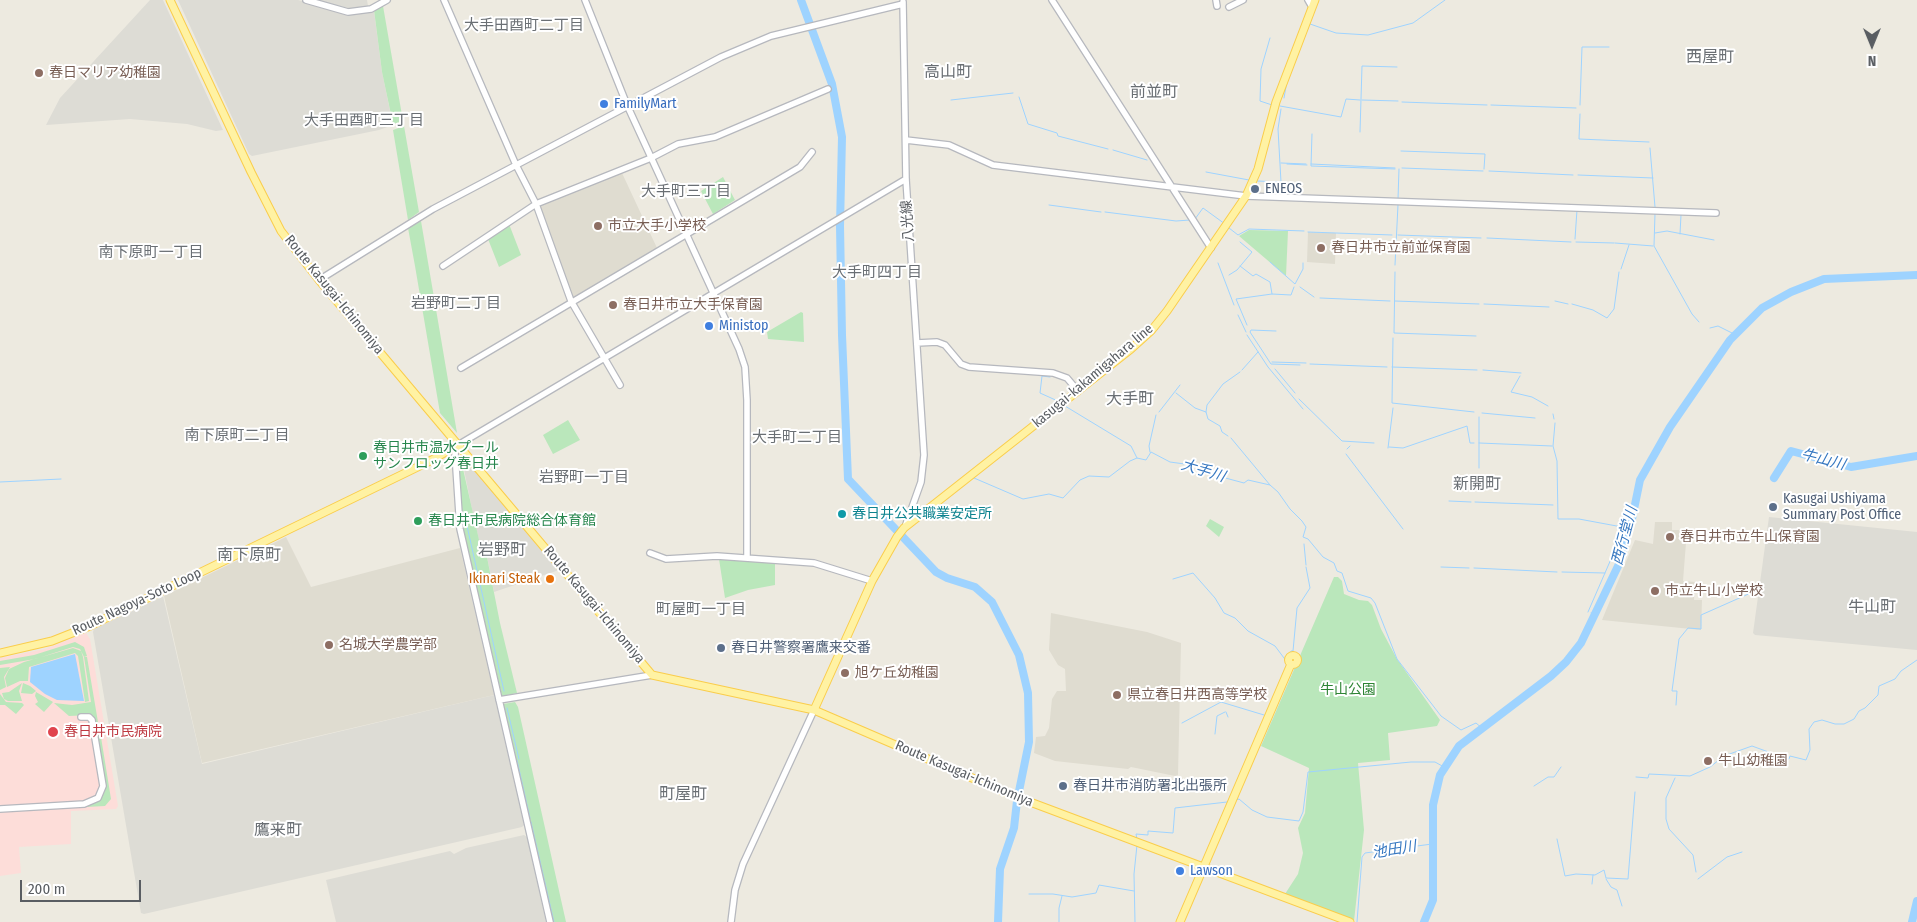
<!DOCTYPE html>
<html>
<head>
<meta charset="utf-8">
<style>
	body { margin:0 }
	#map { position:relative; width:1917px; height:922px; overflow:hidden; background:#edeae0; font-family:"Fira Sans Condensed",sans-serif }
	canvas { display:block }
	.north { position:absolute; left:1847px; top:20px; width:50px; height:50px; -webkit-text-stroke:4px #fff; paint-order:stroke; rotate:180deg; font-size:14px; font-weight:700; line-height:20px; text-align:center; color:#595d62 }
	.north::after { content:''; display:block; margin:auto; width:18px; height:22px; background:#595d62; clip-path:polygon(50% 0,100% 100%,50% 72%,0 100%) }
	.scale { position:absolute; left:20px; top:880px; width:121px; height:22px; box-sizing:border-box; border:2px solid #595d62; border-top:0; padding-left:6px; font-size:15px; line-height:18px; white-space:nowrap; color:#595d62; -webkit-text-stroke:4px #fff; paint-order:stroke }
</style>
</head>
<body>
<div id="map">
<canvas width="1917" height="922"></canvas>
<div class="north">N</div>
<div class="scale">200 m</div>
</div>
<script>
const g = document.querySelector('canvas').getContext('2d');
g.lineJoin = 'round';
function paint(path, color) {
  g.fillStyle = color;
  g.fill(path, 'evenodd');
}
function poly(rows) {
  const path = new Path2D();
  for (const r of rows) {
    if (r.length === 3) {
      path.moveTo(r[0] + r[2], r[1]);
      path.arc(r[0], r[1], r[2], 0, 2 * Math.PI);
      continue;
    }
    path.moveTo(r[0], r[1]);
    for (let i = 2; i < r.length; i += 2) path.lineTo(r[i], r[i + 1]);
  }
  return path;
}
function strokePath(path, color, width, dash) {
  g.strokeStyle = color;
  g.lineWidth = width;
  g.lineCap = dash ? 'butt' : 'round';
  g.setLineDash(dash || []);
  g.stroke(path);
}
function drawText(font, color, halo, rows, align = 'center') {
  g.font = font + ' "Fira Sans Condensed","Noto Sans JP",sans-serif';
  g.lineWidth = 4;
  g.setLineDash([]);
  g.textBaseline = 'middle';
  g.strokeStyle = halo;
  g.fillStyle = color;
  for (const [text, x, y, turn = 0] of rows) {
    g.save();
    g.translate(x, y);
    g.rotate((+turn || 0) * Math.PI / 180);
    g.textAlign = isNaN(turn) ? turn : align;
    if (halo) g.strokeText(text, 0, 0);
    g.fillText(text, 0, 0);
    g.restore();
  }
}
const industrial = poly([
	[150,0,163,0,223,130,216,131,187,124,130,119,46,125,60,98],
	[178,0,298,0,348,14,374,11,382,72,393,125,379,130,252,156,249,154],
	[316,0,367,0,368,6,352,9],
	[461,455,559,570,494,592,486,552,480,544,473,514],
	[1769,517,1917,532,1917,650,1755,635,1753,633],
	[163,596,202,764,494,695,524,825,522,827,144,914,141,913,93,632,94,629],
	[524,835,527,837,546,922,336,922,326,880,450,851,454,854,466,848]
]);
const education = poly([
	[622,173,657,248,575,297,572,296,540,206],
	[1308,232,1336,233,1335,264,1307,262],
	[1655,522,1672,522,1672,530,1687,530,1683,581,1695,582,1694,600,1702,600,1701,630,1602,620,1635,540,1653,544],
	[286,537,311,587,460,548,494,695,202,763,164,596],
	[1051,613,1147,632,1181,643,1178,775,1175,776,1131,767,1128,769,1055,761,1034,753,1036,737,1045,736,1049,728,1052,699,1057,691,1066,691,1065,669,1058,665,1049,650]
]);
const medical = poly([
	[86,633,90,639,118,806,116,809,71,811,71,844,19,847,21,873,0,876,0,658,45,649]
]);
const green = poly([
	[383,6,403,121,393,124,382,72,374,10],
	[404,126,419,212,408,220,393,130],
	[723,177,735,200,713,214,701,191],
	[421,221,457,433,440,413,415,266,408,228],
	[509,224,521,255,499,267,488,239],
	[1249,230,1288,231,1286,276,1239,236],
	[801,312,803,313,804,342,768,339,767,332],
	[568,420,580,440,553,454,543,435],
	[461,460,480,544,486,552,500,623,517,693,502,696,462,527,459,461],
	[1210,519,1224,527,1219,537,1206,526],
	[721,558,775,563,775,585,748,590,725,598,719,559],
	[1334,577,1338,577,1342,581,1344,594,1359,600,1368,601,1372,605,1381,629,1397,659,1440,720,1437,726,1388,733,1390,760,1358,763,1364,830,1354,921,1285,894,1298,874,1303,853,1298,828,1305,813,1309,768,1261,746],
	[75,642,84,647,87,656,84,657,80,649,73,647,35,659,0,665,0,661,34,655],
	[73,648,81,651,83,657,89,701,85,702,78,656,75,653,29,667,28,681,20,681,7,687,5,678,9,669,24,662],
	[84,657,87,657,99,728,96,727,92,715,69,716,54,703,72,705,91,702],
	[10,667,4,677,6,687,0,690,0,668],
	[22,683,19,691,22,701,8,701,4,699,2,693,9,692],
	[23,683,30,686,36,691,32,694,21,693],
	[36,692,53,702,44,712,35,704,38,702,35,696],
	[0,694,6,702,22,703,24,705,16,714,5,705,0,705],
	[515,702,518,707,566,922,552,922,503,707,503,704],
	[100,731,111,799,105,806,86,807,99,801,105,791,97,733]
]);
const water = poly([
	[75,654,84,701,57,700,45,694,30,682,31,667]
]);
const stream = poly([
	[1310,24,1336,33,1368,35,1413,23,1445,0],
	[1270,38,1261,69,1260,101,1272,105],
	[1019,97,1028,124,1057,133,1058,136,1108,149],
	[1284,98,1287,81],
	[951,100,1013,93],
	[1362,100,1398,101],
	[1402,102,1487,105],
	[1491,105,1576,108],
	[1580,105,1582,47,1609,47],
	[1280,106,1341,117,1346,99,1360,100],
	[1580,114,1579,139,1649,142],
	[1360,132,1362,66,1397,67],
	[1312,134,1311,166,1395,169],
	[1650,148,1655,207],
	[1113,150,1147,160],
	[1401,151,1485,154,1484,169],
	[1281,163,1306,164],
	[1287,164,1307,165],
	[1311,164,1395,168],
	[1402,168,1483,171],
	[1489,171,1573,175],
	[1206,172,1249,180],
	[1578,175,1653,178],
	[1257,181,1281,182,1278,129,1281,109],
	[1398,199,1399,169],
	[1049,205,1101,212],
	[1105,212,1176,221,1190,220],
	[1655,214,1654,246,1692,314,1699,322],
	[1195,219,1203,208,1225,224],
	[1229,228,1238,235,1249,229,1304,231],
	[1308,232,1392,235],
	[1655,233,1667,231,1714,240],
	[1680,234,1681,215],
	[1398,235,1481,238],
	[1487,238,1571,242],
	[1575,239,1577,210],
	[1576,242,1614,243],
	[1615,243,1653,246],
	[1270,262,1295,284,1303,269,1303,263],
	[1218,263,1234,305],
	[1395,265,1398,205],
	[1240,266,1253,276,1256,274,1270,282,1272,294],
	[1621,269,1629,245],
	[1395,272,1394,333,1476,336],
	[1229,275,1237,270,1252,252,1240,242],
	[1300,287,1314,297],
	[1320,298,1390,301],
	[1395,301,1479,304],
	[1555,301,1568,304],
	[1484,304,1549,307],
	[1572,304,1593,310,1607,318,1614,309,1619,272],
	[1238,315,1246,332],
	[1247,325,1236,299,1272,294,1291,295,1294,287],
	[1710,328,1718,326,1734,334],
	[1276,331,1251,330,1250,332,1271,364,1300,365],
	[1247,335,1268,367,1303,409],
	[1393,338,1392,403,1474,412],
	[1272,362,1306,363],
	[1310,364,1387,367],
	[1392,367,1477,370],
	[1275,369,1295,393],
	[1242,370,1258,352],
	[1483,370,1521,373],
	[1520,376,1511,392,1532,397,1548,406],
	[1050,377,1042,376,1040,393,1060,402],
	[1176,393,1195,408,1206,412,1208,419,1220,426,1222,432,1228,436],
	[1299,399,1342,441,1374,443],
	[1065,406,1131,446,1137,458],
	[1159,412,1180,385],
	[1206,412,1207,405,1223,384,1240,372],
	[1482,413,1535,418],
	[1553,414,1554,419],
	[1555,423,1553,446,1557,461,1558,519,1579,519,1622,527,1619,539],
	[1231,438,1270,485],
	[1479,443,1552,446],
	[1389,447,1403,448,1467,426,1470,443,1474,443],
	[1388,448,1393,408],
	[1347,449,1350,446],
	[1150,452,1149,446,1156,415],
	[1346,454,1403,529],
	[1479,468,1479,417],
	[974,478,1023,499,1049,494,1063,498,1080,480,1089,476,1109,477,1130,461,1137,458,1146,460,1151,452,1170,462,1192,465,1214,477,1218,476,1244,483,1248,480,1270,485,1278,492,1290,509,1302,521,1306,527,1303,537,1308,539,1323,557,1334,563,1337,571,1342,573,1348,591,1371,598,1375,603,1397,659,1441,716,1461,730,1476,723,1483,729],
	[0,482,61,479],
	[1449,501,1471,502],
	[1475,502,1553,505],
	[465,517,504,691],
	[1304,544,1306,565],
	[1441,567,1469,568],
	[1474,568,1557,572],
	[1562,572,1605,573],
	[1173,579,1193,573,1215,598,1224,613,1235,618,1248,631,1275,646,1287,662],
	[1588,612,1618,543],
	[1591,613,1596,615],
	[1287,661,1291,651,1293,651,1297,608,1310,588,1306,567],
	[1676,705,1677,691,1672,691,1679,639,1688,628,1701,629,1701,615,1753,592],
	[507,708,519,759],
	[1226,712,1228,717],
	[1182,723,1221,702,1264,715],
	[1215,734,1217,716,1225,712],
	[517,760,530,818],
	[1636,777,1648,778,1649,774,1690,776,1710,767,1724,756,1752,746,1785,758,1789,759,1790,756,1806,760,1810,750,1809,729,1814,722,1822,720,1835,724,1844,724,1854,719,1859,711,1865,708,1878,695,1879,686,1895,679,1901,671,1917,660],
	[1675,778,1666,798,1666,819,1669,829,1693,855,1696,872],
	[1534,786,1548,777,1554,777,1561,767],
	[1236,800,1239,799,1252,810,1267,817,1299,821,1303,812,1308,772,1411,762,1435,762,1444,767],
	[531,822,554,922],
	[1137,839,1136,834,1148,835,1148,831,1173,833,1175,808,1227,802],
	[1557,839,1565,876,1576,874,1595,875,1604,870,1606,878,1628,879,1635,792],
	[1606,879,1611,887,1617,890,1622,906],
	[1698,879,1727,857,1742,852],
	[1592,884,1593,875],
	[1029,894,1053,894,1072,897,1096,893,1099,885,1134,891],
	[1059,922,1059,908,1062,896],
	[1135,922,1134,874,1137,845],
	[1357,922,1362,857,1365,853,1432,844]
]);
const river = poly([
	[801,0,832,84,842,137,840,226,842,335,848,479,936,572,947,578,975,587,992,602,1019,655,1028,693,1029,742,1017,801,1014,828,1000,869,998,922],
	[1774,478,1791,451,1851,467,1917,456],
	[1424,922,1433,900,1433,805,1440,775,1459,746,1551,676,1566,662,1581,643,1619,564,1632,519,1640,480,1670,427,1730,340,1762,308,1791,292,1824,279,1917,275],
	[1912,922,1917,901]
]);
const minor = poly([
	[306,0,348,12,371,9,387,0],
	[444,0,516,165,536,204,571,301,620,385],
	[585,0,627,105,739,349,745,367,747,400,747,557],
	[1052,0,1211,248],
	[1216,0,1217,6],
	[1308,0,1312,7],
	[903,2,906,179,924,455,921,482,905,527],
	[1229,7,1243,0],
	[906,140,949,145,993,165,1246,196,1716,213],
	[443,266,536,204,651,158,678,144,715,137,828,89],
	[319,280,433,209,721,57,771,36,903,4],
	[917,343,937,342,945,345,961,364,969,367,1053,373,1067,378,1078,391],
	[461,368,800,167,812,152],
	[650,553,666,559,717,556,814,563,872,581],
	[499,700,652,675],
	[0,809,84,804,98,798,103,786,92,720,89,717,81,717],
	[550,922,460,529,455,453,458,445,906,179],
	[731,922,735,890,743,864,814,710]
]);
const major = poly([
	[170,0,251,172,281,231,319,280,652,675,814,710,1014,796,1350,922],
	[0,653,52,641,90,626,430,461,458,445],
	[1293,660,4.5],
	[814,710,872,581,897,537,904,528,1131,349,1151,331,1167,311,1246,196,1258,169,1276,102,1315,0],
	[1180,922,1291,664]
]);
const markers = [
	[39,73,5,"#8d6e63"],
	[604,104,5,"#3f7fe0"],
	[1255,189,5,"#5c6f8a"],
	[598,226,5,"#8d6e63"],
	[1321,248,5,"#8d6e63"],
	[613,305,5,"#8d6e63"],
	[709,326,5,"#3f7fe0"],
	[363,456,5,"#2e9e5b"],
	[1773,507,5,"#5c6f8a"],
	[842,514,5,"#0f9aa8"],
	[418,521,5,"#2e9e5b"],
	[1670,537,5,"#8d6e63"],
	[550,579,5,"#e8710a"],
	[1655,591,5,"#8d6e63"],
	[329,645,5,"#8d6e63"],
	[721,648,5,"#5c6f8a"],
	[845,673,5,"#8d6e63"],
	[1117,695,5,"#8d6e63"],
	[53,732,6,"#e0444e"],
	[1708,761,5,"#8d6e63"],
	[1063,786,5,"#5c6f8a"],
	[1180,871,5,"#3f7fe0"]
];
const educationNames = [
	["春日マリア幼稚園",49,73],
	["市立大手小学校",608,226],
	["春日井市立前並保育園",1331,248],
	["春日井市立大手保育園",623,305],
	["春日井市立牛山保育園",1680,537],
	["市立牛山小学校",1665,591],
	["名城大学農学部",339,645],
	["旭ケ丘幼稚園",855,673],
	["県立春日井西高等学校",1127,695],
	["牛山幼稚園",1718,761]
];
const shopNames = [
	["FamilyMart",614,104],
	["Ministop",719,326],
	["Lawson",1190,871]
];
const serviceNames = [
	["ENEOS",1265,189],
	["Kasugai Ushiyama",1783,499],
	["Summary Post Office",1783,515],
	["春日井警察署鷹来交番",731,648],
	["春日井市消防署北出張所",1073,786]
];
const streetNames = [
	["八光線",908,221,-94],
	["Route Kasugai-Ichinomiya",334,295,51],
	["kasugai-kakamigahara line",1093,376,-40],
	["Route Nagoya-Soto Loop",137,602,-25],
	["Route Kasugai-Ichinomiya",594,605,50],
	["Route Kasugai-Ichinomiya",964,774,23]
];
const leisureNames = [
	["春日井市温水プール",373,448],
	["サンフロッグ春日井",373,464],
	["春日井市民病院総合体育館",428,521]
];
const cultureNames = [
	["春日井公共職業安定所",852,514]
];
const foodNames = [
	["Ikinari Steak",540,579]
];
const parkNames = [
	["牛山公園",1348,690]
];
const healthNames = [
	["春日井市民病院",64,732]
];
const neighbourhoodNames = [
	["大手田酉町二丁目",524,26],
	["大手田酉町三丁目",364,121],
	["大手町三丁目",686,192],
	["南下原町一丁目",151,253],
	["大手町四丁目",877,273],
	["岩野町二丁目",456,304],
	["南下原町二丁目",237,436],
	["大手町二丁目",797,438],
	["岩野町一丁目",584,478],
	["町屋町一丁目",701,610]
];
const waterNames = [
	["牛山川",1823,460,14],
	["大手川",1203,471,17],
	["西行堂川",1625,536,-75],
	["池田川",1394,850,-9]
];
const quarterNames = [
	["西屋町",1710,58],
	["高山町",948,73],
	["前並町",1154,93],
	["大手町",1130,400],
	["新開町",1477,485],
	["岩野町",502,551],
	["南下原町",249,556],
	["牛山町",1872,608],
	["町屋町",683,795],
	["鷹来町",278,831]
];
paint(industrial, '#dddcd5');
paint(education, '#dfdcd0');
paint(medical, '#fdddd9');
paint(green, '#bae7bb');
paint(water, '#9ed3ff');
strokePath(stream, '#9ed3ff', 1);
strokePath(river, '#9ed3ff', 8);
strokePath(minor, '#b6b8be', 8);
strokePath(major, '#facd4b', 9);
strokePath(minor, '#fff', 5.5);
strokePath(major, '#fff2a3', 7);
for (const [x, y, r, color] of markers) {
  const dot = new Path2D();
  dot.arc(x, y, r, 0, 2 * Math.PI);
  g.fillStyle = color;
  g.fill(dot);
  strokePath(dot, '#fff', 2);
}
drawText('14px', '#785e54', '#fff', educationNames, 'left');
drawText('14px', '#366cbe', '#fff', shopNames, 'left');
drawText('14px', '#4e5e75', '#fff', serviceNames, 'left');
drawText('14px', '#595d62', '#fff', streetNames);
drawText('14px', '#27864d', '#fff', leisureNames, 'left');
drawText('14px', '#0d838f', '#fff', cultureNames, 'left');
drawText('14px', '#c56008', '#fff', foodNames, 'right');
drawText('14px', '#2e8434', '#fff', parkNames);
drawText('14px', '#be3a42', '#fff', healthNames, 'left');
drawText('15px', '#6a6f74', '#fff', neighbourhoodNames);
drawText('italic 15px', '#3778c1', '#fff', waterNames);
drawText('16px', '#6a6f74', '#fff', quarterNames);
</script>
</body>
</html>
